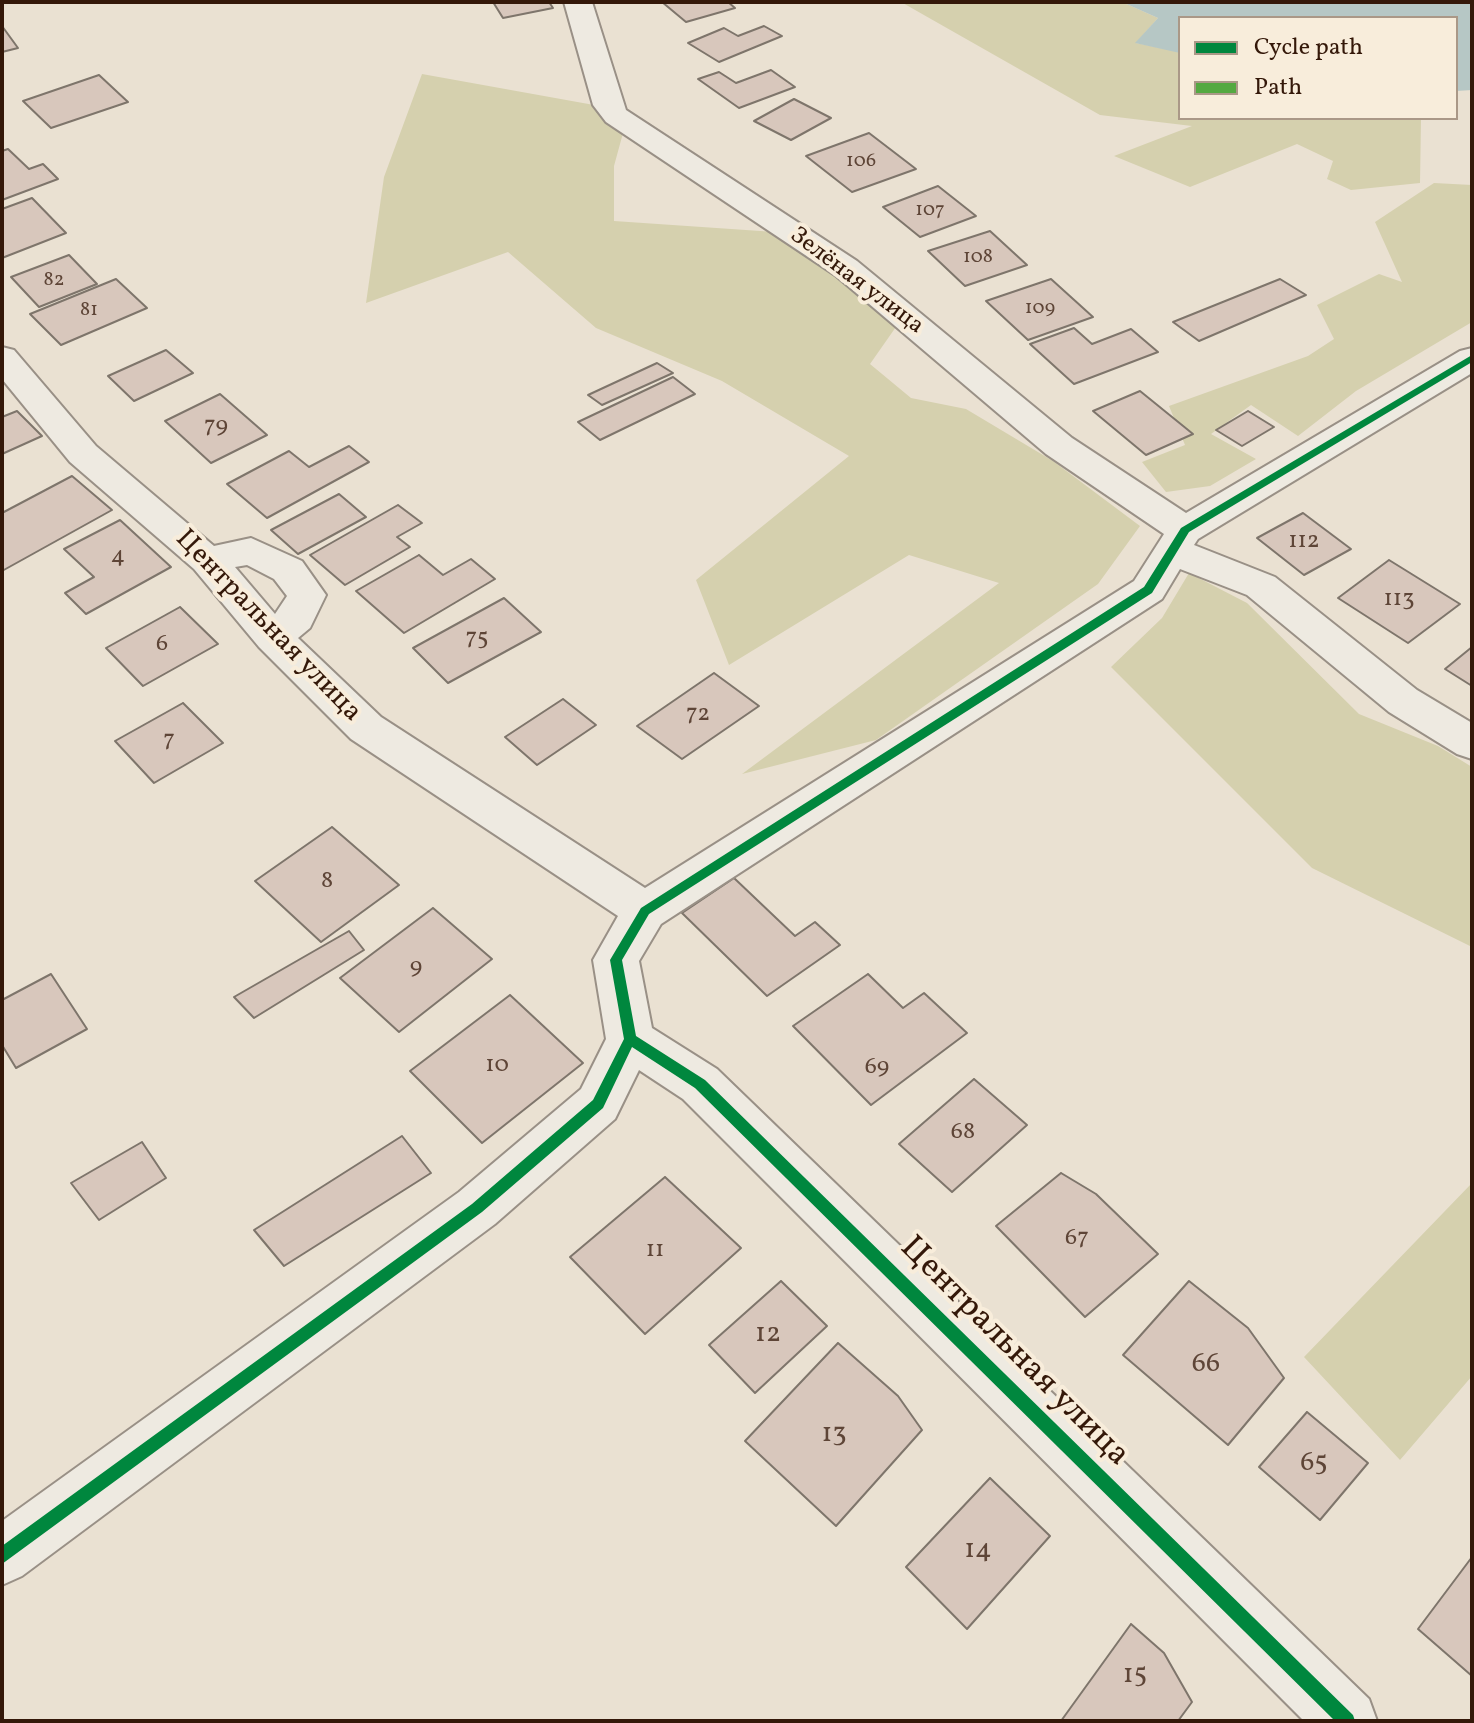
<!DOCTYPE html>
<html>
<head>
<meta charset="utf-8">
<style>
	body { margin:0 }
	#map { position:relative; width:1474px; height:1723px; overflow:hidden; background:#eae1d2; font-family:Vollkorn,serif }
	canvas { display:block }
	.frame { position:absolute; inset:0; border:4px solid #341809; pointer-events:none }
	.legend { position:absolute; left:1178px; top:16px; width:280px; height:104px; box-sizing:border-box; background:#f8eddb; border:2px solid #aa9887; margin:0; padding:10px 14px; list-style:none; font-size:24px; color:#341809 }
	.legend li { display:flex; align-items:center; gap:16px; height:40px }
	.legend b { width:40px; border:2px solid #aa9887 }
</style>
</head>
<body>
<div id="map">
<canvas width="1474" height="1723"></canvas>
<div class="frame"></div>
<ul class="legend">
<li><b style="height:10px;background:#00873e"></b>Cycle path</li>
<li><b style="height:10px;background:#54a941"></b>Path</li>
</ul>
</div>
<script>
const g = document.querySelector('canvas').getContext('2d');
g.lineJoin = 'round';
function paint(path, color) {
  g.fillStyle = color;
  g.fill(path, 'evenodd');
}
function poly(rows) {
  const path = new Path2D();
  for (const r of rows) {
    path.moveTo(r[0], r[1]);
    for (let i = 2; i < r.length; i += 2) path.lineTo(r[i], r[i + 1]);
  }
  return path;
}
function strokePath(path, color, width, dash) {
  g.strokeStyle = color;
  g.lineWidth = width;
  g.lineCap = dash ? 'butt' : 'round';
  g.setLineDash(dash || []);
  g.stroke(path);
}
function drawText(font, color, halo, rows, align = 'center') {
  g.font = font + ' Vollkorn,serif';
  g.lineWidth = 8;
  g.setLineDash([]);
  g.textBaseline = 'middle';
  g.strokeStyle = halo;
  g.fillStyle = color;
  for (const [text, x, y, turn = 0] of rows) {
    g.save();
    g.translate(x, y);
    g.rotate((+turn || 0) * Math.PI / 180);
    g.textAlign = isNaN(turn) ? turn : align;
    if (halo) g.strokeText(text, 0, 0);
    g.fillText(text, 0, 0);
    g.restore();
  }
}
const green = poly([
	[901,2,1122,2,1158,18,1136,43,1180,52,1180,118,1421,118,1420,183,1351,190,1327,179,1333,161,1297,144,1190,187,1114,156,1192,126,1100,115],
	[422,74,594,105,623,133,614,166,614,221,775,232,898,324,870,364,911,398,966,409,1053,461,1140,526,1098,584,876,740,742,774,999,583,909,555,729,665,696,580,849,456,722,381,596,328,508,252,366,303,384,177],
	[1434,183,1472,185,1472,322,1356,391,1298,436,1251,405,1211,434,1256,459,1210,486,1166,492,1142,462,1185,445,1169,406,1308,356,1334,339,1317,305,1379,274,1402,282,1375,222],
	[1189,573,1247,603,1359,714,1438,746,1472,767,1472,947,1312,868,1111,667,1162,618],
	[1472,1183,1472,1376,1400,1460,1304,1357]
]);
const water = poly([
	[1122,2,1472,2,1472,90,1456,91,1456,18,1180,18,1180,53,1135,43,1158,18]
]);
const building = poly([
	[493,2,549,2,553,8,503,18,493,2],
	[662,2,728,2,735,8,686,22,662,2],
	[2,26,18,48,2,52,2,26],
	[764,26,782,36,719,62,688,43,724,28,738,36,764,26],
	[771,70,795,87,739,108,698,79,719,72,736,83,771,70],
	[99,75,128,102,51,128,23,101,99,75],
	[794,99,831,118,791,140,754,121,794,99],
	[869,133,916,169,852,192,806,156,869,133],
	[8,149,29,169,43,164,58,179,2,200,2,151,8,149],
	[938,186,976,216,920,237,883,207,938,186],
	[32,198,66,233,2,258,2,209,32,198],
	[990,231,1027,265,965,286,928,251,990,231],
	[69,255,97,284,39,307,11,277,69,255],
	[116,279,147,308,61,345,30,314,116,279],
	[1051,279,1093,317,1028,340,986,301,1051,279],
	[1280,279,1306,295,1199,341,1173,322,1280,279],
	[1074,328,1092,344,1131,329,1158,352,1074,384,1030,344,1074,328],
	[166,350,193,373,134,401,108,376,166,350],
	[657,363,673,373,602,405,588,395,657,363],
	[673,377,695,394,600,440,578,422,673,377],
	[1140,391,1193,434,1146,455,1093,411,1140,391],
	[220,394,267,435,211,463,165,421,220,394],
	[17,411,42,436,2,454,2,417,17,411],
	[1248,411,1274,427,1242,446,1216,430,1248,411],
	[349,446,369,462,267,518,227,484,289,451,309,467,349,446],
	[72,476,112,510,2,571,2,513,72,476],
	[339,494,366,517,298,554,271,530,339,494],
	[398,505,422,523,397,537,410,547,345,585,310,555,398,505],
	[1303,513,1351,549,1304,575,1257,538,1303,513],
	[120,520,171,567,86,614,65,593,94,577,64,549,120,520],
	[419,555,443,575,471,559,495,579,404,633,356,591,419,555],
	[1389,560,1460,604,1408,643,1338,598,1389,560],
	[504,598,541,632,448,683,413,648,504,598],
	[180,607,218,644,143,686,106,648,180,607],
	[1472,647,1472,686,1445,669,1472,647],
	[714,673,759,706,682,759,637,726,714,673],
	[563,699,596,725,537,765,505,737,563,699],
	[183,703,223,743,154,783,115,741,183,703],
	[332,827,399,885,321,942,255,881,332,827],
	[734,878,795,936,815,922,840,945,767,996,682,913,734,878],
	[433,908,492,959,399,1032,340,978,433,908],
	[349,931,364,950,254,1018,234,997,349,931],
	[51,974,87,1029,16,1068,2,1045,2,1000,51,974],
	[868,974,903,1008,924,993,967,1033,871,1105,793,1026,868,974],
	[510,995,583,1063,482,1143,410,1071,510,995],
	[974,1079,1027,1125,952,1192,899,1144,974,1079],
	[402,1136,431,1173,284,1266,254,1230,402,1136],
	[142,1142,166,1178,99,1220,71,1183,142,1142],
	[1061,1173,1096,1194,1158,1254,1085,1317,996,1226,1061,1173],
	[665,1177,741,1248,645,1334,570,1257,665,1177],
	[781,1281,827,1326,755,1393,709,1345,781,1281],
	[1189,1281,1248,1328,1284,1378,1228,1445,1123,1355,1189,1281],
	[838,1343,898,1396,922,1430,836,1526,745,1441,838,1343],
	[1307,1412,1368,1463,1320,1520,1259,1467,1307,1412],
	[990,1478,1050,1536,967,1629,906,1567,990,1478],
	[1472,1557,1472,1676,1418,1629,1472,1557],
	[1131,1624,1164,1653,1192,1702,1178,1721,1061,1721,1131,1624]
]);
const minor = poly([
	[564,2,592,2,626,110,857,261,1072,438,1186,513,1460,351,1472,348,1472,373,1198,539,1194,545,1275,577,1417,690,1472,723,1472,759,1457,754,1389,712,1247,595,1180,569,1162,599,661,924,639,961,652,1028,717,1069,1369,1699,1377,1721,1304,1721,683,1099,639,1070,615,1119,495,1224,22,1576,2,1585,2,1521,459,1192,581,1089,606,1039,593,960,618,916,351,739,259,647,194,569,70,462,2,379,2,347,14,350,96,446,214,546,251,538,302,561,326,595,310,628,298,638,381,717,645,888,1134,581,1164,534,1046,454,835,275,606,122,593,105,564,2],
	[247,565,274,579,287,596,275,614,235,567,247,565]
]);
const cycleway = poly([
	[1472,355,1472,362,1189,532,1152,593,649,914,622,960,636,1036,705,1080,1353,1715,1355,1721,1335,1721,695,1088,632,1047,603,1108,482,1212,2,1564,2,1546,472,1204,593,1100,624,1039,610,960,641,908,1144,587,1181,528,1472,355]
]);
const farNumbernames = [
	["106",861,162],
	["107",930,211],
	["108",978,258],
	["82",54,281],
	["109",1040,309],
	["81",89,311]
];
const farStreetnames = [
	["Зелёная улица",856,282,37]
];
const numberNames = [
	["79",216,428],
	["112",1304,543],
	["4",118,558],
	["113",1399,601],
	["75",477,640],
	["6",162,646],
	["72",698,716],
	["7",169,742],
	["8",327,883],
	["9",416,969],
	["10",497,1067],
	["69",877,1069],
	["68",963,1134],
	["67",1077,1240],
	["11",655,1252]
];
const streetNames = [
	["Центральная улица",267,627,46]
];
const nearNumbernames = [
	["12",768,1336],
	["66",1206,1366],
	["13",834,1436],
	["65",1314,1465],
	["14",978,1552],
	["15",1135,1677]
];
const nearStreetnames = [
	["Центральная улица",1013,1353,45]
];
paint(green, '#d5d0ae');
paint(water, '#b6c7c5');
paint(building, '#d8c7bc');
strokePath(building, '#7e756b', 2);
strokePath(minor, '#999086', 4);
paint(minor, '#eeeae1');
paint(cycleway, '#00873e');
drawText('20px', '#5e4537', null, farNumbernames);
drawText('24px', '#341809', '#f8eddb', farStreetnames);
drawText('24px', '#5e4537', null, numberNames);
drawText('28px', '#341809', '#f8eddb', streetNames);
drawText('28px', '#5e4537', null, nearNumbernames);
drawText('34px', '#341809', '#f8eddb', nearStreetnames);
</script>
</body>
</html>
